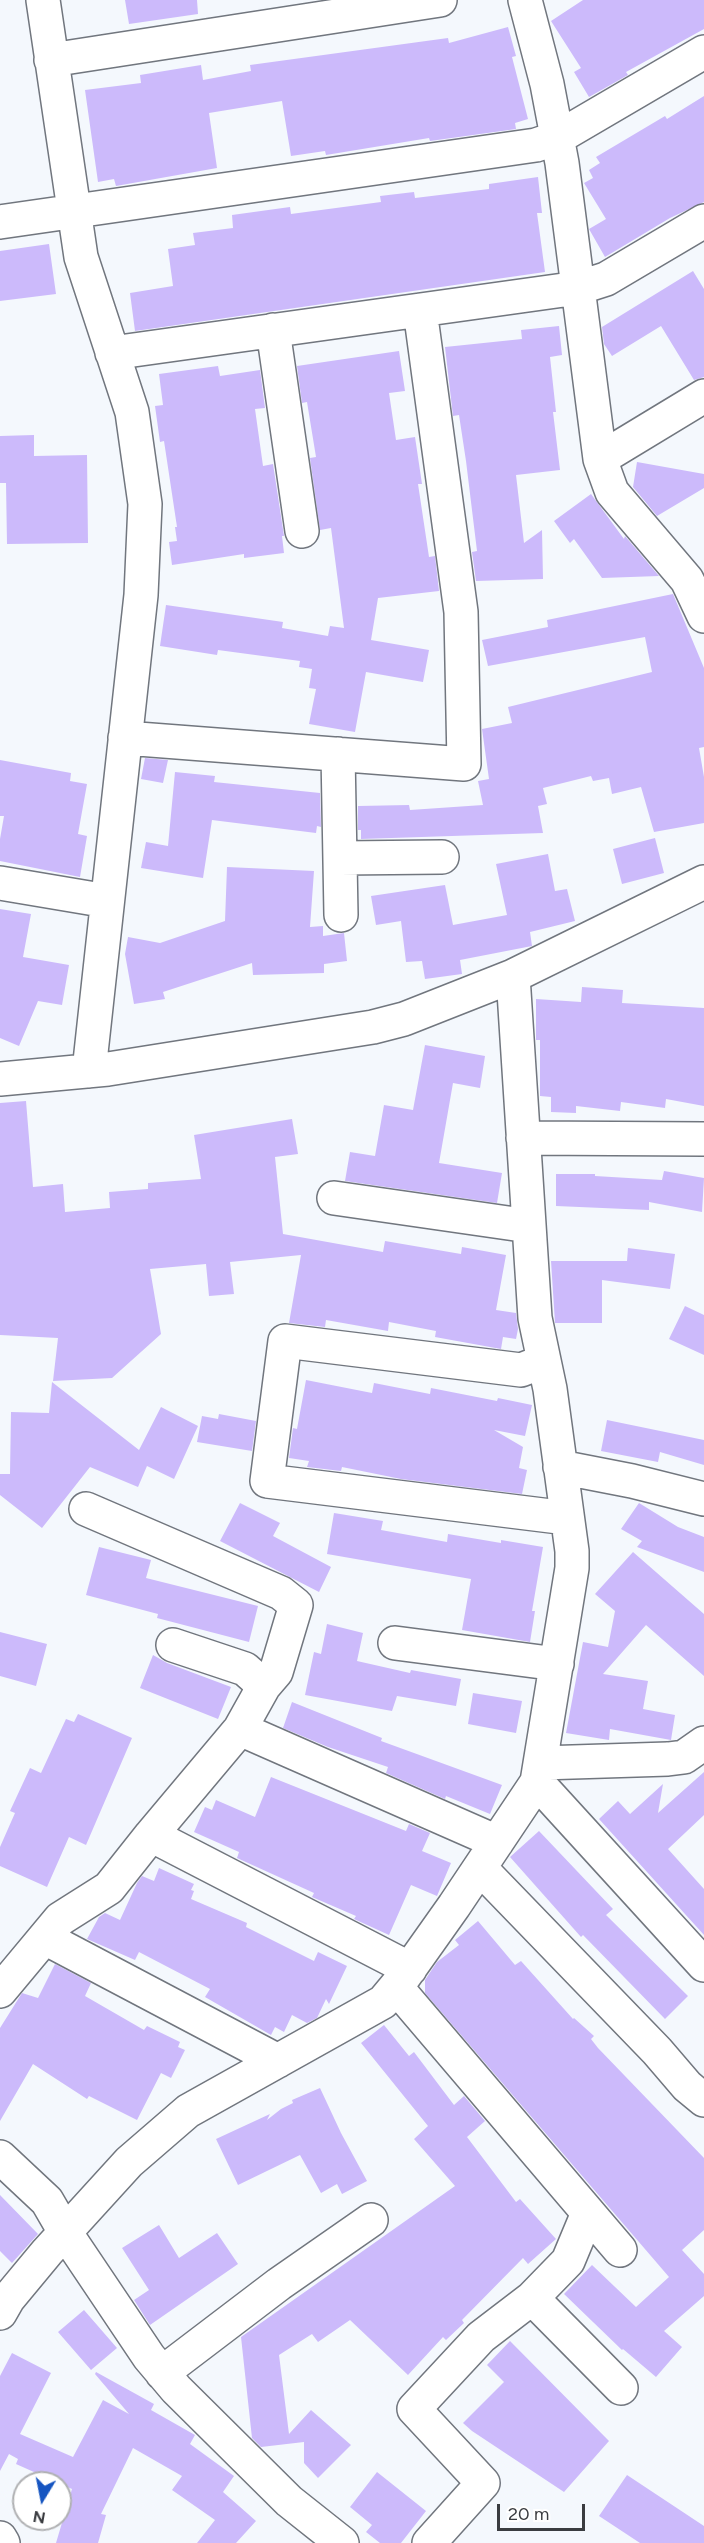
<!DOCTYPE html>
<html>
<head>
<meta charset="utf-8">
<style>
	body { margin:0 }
	#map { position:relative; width:704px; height:2543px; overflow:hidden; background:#f4f8fd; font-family:Figtree,sans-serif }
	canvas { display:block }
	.north { position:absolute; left:12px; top:2471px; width:60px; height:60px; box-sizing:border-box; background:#fff; border:2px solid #b0b1b3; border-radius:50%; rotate:190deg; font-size:16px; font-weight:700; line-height:24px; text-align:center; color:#3a3c40 }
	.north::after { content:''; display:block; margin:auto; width:21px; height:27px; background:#1655c1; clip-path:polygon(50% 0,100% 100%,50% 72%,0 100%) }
	.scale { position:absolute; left:497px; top:2504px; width:88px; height:27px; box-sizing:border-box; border:3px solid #3a3c40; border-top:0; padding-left:8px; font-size:18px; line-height:21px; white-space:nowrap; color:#3a3c40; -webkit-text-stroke:4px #fff; paint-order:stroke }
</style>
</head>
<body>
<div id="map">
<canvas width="704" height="2543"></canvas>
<div class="north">N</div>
<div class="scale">20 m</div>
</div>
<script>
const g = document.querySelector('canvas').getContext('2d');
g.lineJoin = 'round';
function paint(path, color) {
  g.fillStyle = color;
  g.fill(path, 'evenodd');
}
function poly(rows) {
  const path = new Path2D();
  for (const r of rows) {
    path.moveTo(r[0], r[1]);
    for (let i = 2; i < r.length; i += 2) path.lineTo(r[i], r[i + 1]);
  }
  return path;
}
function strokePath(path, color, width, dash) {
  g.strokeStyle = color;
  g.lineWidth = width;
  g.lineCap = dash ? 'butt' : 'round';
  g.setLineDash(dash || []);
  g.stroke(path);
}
const building = poly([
	[125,0,197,0,198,14,129,24],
	[583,0,704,0,704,29,626,72,628,75,589,97,574,72,581,68,551,21],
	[508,27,516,56,512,57,528,119,515,123,516,129,430,141,429,138,326,155,325,151,291,156,282,101,209,113,217,168,116,186,114,179,98,182,85,90,141,83,140,75,201,65,203,80,251,71,250,65,448,38,449,43],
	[704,96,704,202,670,218,605,257,589,229,606,219,584,183,593,178,589,170,600,163,596,157,665,116,667,119],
	[538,177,542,213,537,213,545,272,135,331,130,293,173,286,168,249,195,245,193,233,233,228,232,215,290,207,291,214,381,202,380,196,414,192,415,198,489,189,489,184],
	[49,244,56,294,0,301,0,251],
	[693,271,704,289,704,377,694,380,661,326,612,356,604,344,602,327],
	[559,326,562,355,550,357,556,412,553,412,560,470,516,475,524,543,542,530,543,579,476,581,472,552,477,551,466,461,459,415,453,416,445,347,522,339,521,330],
	[399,351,405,391,389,393,396,440,415,437,422,484,418,484,429,557,435,556,439,591,378,598,371,640,429,650,423,682,366,672,355,732,309,724,316,689,309,688,312,669,299,667,300,661,218,650,217,655,160,646,166,605,283,622,282,628,328,636,330,626,344,628,331,528,320,530,310,458,316,457,307,402,302,403,297,366],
	[218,366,220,376,260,370,265,408,255,409,263,466,273,464,284,536,282,536,284,553,244,558,244,554,172,565,169,542,177,541,175,527,177,527,164,441,160,442,155,406,163,405,159,374],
	[34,435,34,456,87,455,88,543,7,544,6,483,0,483,0,436],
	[637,462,704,474,704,488,657,516,633,487],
	[591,494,624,539,625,536,659,576,602,578,574,539,570,543,554,521],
	[673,594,704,668,704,747,699,748,704,777,704,823,654,832,641,787,612,794,609,778,593,781,591,776,543,788,547,804,538,806,543,833,361,839,361,830,358,830,358,806,409,805,410,810,483,805,478,781,489,779,482,729,512,723,508,707,652,672,645,637,488,666,482,640,548,627,547,620],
	[145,758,168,760,163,783,141,779],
	[0,760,71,773,70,781,87,784,78,834,87,836,80,877,0,861,0,839,4,816,0,816],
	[175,772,215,776,214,782,320,793,321,827,317,826,316,833,212,820,203,878,141,868,146,842,168,846],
	[655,838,664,873,622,884,613,849],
	[548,854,555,891,567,889,575,921,530,932,532,946,460,960,462,974,425,979,422,961,406,962,401,921,376,925,371,896,445,885,453,925,507,915,496,864],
	[227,867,314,871,310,927,323,926,323,936,344,933,347,961,324,964,324,973,253,975,252,963,163,992,165,999,134,1004,125,954,128,937,160,943,225,921],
	[0,909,31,914,23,957,69,965,62,1005,38,1001,19,1046,0,1038],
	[582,987,623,990,622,1003,704,1008,704,1106,666,1099,665,1108,621,1102,620,1111,576,1106,576,1113,551,1112,551,1097,540,1096,540,1040,536,1040,536,999,581,1002],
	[425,1045,485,1056,480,1088,453,1083,439,1163,502,1173,497,1203,345,1181,350,1152,375,1156,384,1105,413,1110],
	[26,1101,33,1187,63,1184,65,1212,110,1208,109,1192,148,1189,148,1183,201,1179,194,1135,292,1119,298,1154,275,1157,283,1234,383,1252,385,1241,461,1254,462,1247,506,1255,496,1310,516,1313,518,1329,516,1339,503,1337,501,1349,435,1337,436,1331,389,1322,388,1331,326,1320,325,1327,289,1323,301,1255,230,1262,234,1294,209,1296,206,1264,150,1269,161,1334,112,1378,53,1381,58,1338,0,1335,0,1103],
	[664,1171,704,1178,702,1212,649,1202,649,1210,556,1206,556,1174,595,1174,595,1176,662,1180],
	[628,1248,675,1254,670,1289,602,1280,602,1323,555,1323,551,1261,627,1261],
	[685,1306,704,1315,704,1355,669,1339],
	[306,1380,372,1393,374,1383,430,1394,431,1388,497,1401,498,1398,532,1405,525,1436,494,1430,523,1447,519,1468,527,1470,522,1494,401,1479,342,1467,341,1471,307,1467,309,1461,289,1458,293,1428,297,1429],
	[52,1382,139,1450,161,1407,198,1426,174,1479,147,1466,138,1487,90,1467,42,1528,0,1495,0,1474,10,1474,11,1412,49,1413],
	[219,1414,256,1421,252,1451,197,1442,202,1416,218,1419],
	[607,1420,704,1440,704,1465,660,1452,658,1462,601,1451],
	[240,1503,280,1523,273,1536,331,1567,319,1592,220,1541],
	[639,1503,678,1527,704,1537,704,1572,637,1547,642,1541,621,1529],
	[334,1513,383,1521,381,1530,447,1542,448,1534,501,1543,501,1540,543,1547,532,1611,535,1611,530,1642,462,1630,471,1579,327,1554],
	[99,1547,151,1560,146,1578,258,1606,249,1642,157,1618,158,1614,86,1595],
	[633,1552,704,1614,704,1676,646,1625,603,1674,648,1681,643,1709,675,1715,671,1740,610,1729,609,1740,566,1733,583,1642,608,1647,615,1611,595,1594],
	[327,1624,363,1633,357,1661,410,1673,411,1670,461,1679,456,1706,397,1696,392,1711,305,1695,314,1652,321,1654],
	[0,1632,47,1644,36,1686,0,1676],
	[153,1655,167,1663,231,1687,218,1719,140,1688],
	[473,1693,522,1701,516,1733,468,1724],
	[292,1702,382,1738,381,1741,502,1785,490,1814,446,1796,445,1799,386,1773,388,1767,328,1747,283,1728],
	[78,1714,132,1738,86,1845,69,1837,47,1887,0,1866,0,1847,15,1813,10,1811,30,1768,41,1773,66,1719,74,1722],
	[704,1772,704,1815,668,1849,704,1889,704,1935,599,1819,618,1801,630,1814,663,1784,658,1813],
	[271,1777,406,1831,409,1824,430,1833,422,1851,451,1863,437,1896,411,1885,389,1935,354,1919,356,1916,312,1897,314,1893,237,1858,239,1852,194,1832,205,1807,212,1810,216,1800,255,1817],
	[539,1831,613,1909,606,1915,688,1996,665,2019,583,1935,581,1937,510,1857],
	[159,1868,194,1884,191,1890,194,1891,191,1899,247,1923,246,1927,314,1961,318,1952,347,1966,329,2004,326,1999,317,2018,307,2023,292,2015,284,2032,275,2027,271,2035,205,1997,210,1989,139,1952,135,1960,87,1939,99,1917,105,1913,120,1920,137,1883,142,1876,154,1881],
	[478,1921,515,1965,521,1961,573,2019,574,2018,594,2036,591,2039,598,2048,704,2158,704,2230,682,2250,704,2274,704,2296,664,2331,682,2347,656,2377,623,2349,622,2350,564,2294,592,2265,636,2307,669,2277,425,1993,425,1980,437,1962,459,1945,455,1940],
	[55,1964,91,1983,85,1996,144,2030,147,2026,180,2042,178,2047,185,2050,171,2078,161,2073,137,2120,89,2096,87,2099,33,2064,0,2121,0,2028,22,1993,38,1998],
	[384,2025,409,2056,414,2052,454,2105,464,2096,485,2121,467,2137,516,2202,520,2199,556,2239,528,2264,523,2258,462,2320,464,2323,446,2340,443,2337,408,2375,350,2320,318,2342,312,2334,279,2355,289,2434,311,2410,351,2445,318,2478,304,2463,304,2442,261,2447,252,2438,241,2337,455,2186,414,2139,428,2126,361,2043],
	[320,2088,341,2133,367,2181,342,2194,337,2184,321,2193,300,2155,238,2185,216,2139,270,2114,267,2120,281,2109,293,2103,292,2100],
	[0,2195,38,2234,12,2263,0,2251],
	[159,2225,179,2258,217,2233,238,2264,150,2325,134,2300,149,2290,122,2248],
	[84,2310,117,2348,91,2370,58,2332],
	[510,2341,609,2441,564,2492,472,2431,463,2423,504,2382,487,2365],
	[12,2353,51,2373,20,2434,73,2457,103,2400,129,2414,95,2374,96,2372,154,2404,151,2410,195,2435,190,2444,234,2476,223,2492,256,2521,236,2543,197,2543,215,2520,172,2490,182,2476,133,2448,101,2514,106,2515,98,2543,56,2543,72,2489,16,2464,18,2459,9,2454,0,2471,0,2376],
	[377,2472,426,2511,401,2543,380,2543,366,2532,372,2525,350,2507],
	[627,2475,704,2526,704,2543,640,2543,599,2516]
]);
const minor = poly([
	[43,0,81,257,132,412,145,504,141,595,89,1071],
	[525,0,547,84,562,163,600,459,612,492,687,580,704,616],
	[51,60,440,0],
	[0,222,536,145,557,138,704,52],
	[273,330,302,531],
	[112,353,578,288,606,279,704,221],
	[600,459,704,396],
	[125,738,464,764,461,612,420,310],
	[338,754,341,915],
	[340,858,442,857],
	[0,883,107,901],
	[0,1079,108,1069,373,1027,404,1019,513,976,704,882],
	[523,1138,704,1139],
	[334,1198,529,1226],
	[544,1361,521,1370,285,1341,267,1481,567,1518],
	[560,1467,632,1481,704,1499],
	[395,1643,557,1664],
	[173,1645,245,1669,264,1686],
	[240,1729,497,1842],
	[541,1763,668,1759,684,1757,704,1743],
	[537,1782,704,1965],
	[151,1835,410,1969],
	[480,1868,657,2051,687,2086,704,2100],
	[45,1938,278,2061],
	[396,1987,620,2250],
	[0,1991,60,1919,109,1888,151,1835,240,1729,264,1686,276,1672,296,1605,281,1593,86,1509],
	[0,2157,47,2201,65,2232,149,2357,176,2389,289,2501,342,2543],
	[532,2298,621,2388],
	[0,2313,8,2299,47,2252,129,2162,188,2111,383,2002,403,1978,454,1906,537,1782,572,1568,572,1551,550,1389,535,1318,513,976],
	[162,2373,279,2284,371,2220],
	[429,2543,483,2483,414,2409,481,2337,532,2298,568,2261,588,2213]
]);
const highway = poly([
	[0,2538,3,2543]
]);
paint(building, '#ccbafb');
strokePath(minor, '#71767e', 36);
strokePath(highway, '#71767e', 36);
strokePath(minor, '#fff', 33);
strokePath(highway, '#fff', 33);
</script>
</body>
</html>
